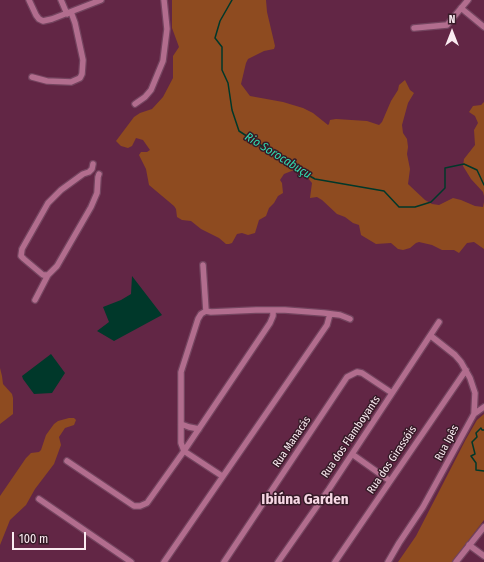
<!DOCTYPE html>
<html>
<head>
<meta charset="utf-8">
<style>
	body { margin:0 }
	#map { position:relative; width:484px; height:562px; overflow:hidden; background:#622645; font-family:"Fira Sans Condensed",sans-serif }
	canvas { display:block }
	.north { position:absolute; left:432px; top:12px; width:40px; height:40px; -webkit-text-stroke:3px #371b28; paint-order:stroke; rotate:0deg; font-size:11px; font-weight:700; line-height:16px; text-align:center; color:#faebf1 }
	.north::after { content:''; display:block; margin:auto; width:14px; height:18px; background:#faebf1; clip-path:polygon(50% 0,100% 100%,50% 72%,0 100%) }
	.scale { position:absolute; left:12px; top:532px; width:74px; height:18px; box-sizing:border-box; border:2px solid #faebf1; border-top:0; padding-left:5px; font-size:12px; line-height:14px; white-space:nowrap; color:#faebf1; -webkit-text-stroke:3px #371b28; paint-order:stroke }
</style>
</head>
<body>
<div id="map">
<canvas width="484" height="562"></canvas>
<div class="north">N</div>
<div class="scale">100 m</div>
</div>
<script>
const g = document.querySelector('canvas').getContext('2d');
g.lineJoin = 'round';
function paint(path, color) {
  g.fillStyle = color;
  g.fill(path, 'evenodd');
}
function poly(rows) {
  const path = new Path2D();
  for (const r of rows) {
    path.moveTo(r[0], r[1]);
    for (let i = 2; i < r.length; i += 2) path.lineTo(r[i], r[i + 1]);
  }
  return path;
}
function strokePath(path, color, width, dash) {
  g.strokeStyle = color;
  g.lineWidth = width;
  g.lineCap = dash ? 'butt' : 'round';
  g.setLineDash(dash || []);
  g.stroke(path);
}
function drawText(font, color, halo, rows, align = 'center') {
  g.font = font + ' "Fira Sans Condensed",sans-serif';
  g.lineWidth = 3;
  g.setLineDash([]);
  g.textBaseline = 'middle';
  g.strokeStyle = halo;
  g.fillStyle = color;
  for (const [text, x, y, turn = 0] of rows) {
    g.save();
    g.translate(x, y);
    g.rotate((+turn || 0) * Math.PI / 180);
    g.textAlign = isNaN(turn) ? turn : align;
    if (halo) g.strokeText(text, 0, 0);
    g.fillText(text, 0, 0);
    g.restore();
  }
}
const green = poly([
	[172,0,266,0,267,12,275,46,274,49,264,51,248,59,246,63,241,84,250,96,283,102,303,108,313,113,328,125,329,124,330,120,336,119,367,121,379,125,382,122,391,101,398,90,399,85,405,80,410,90,414,93,408,103,402,125,403,133,407,139,408,147,407,154,410,169,408,184,425,200,432,204,439,205,453,198,461,200,475,206,483,207,484,202,484,249,474,242,467,243,459,253,454,250,442,250,432,245,419,242,416,243,410,248,403,250,398,249,391,243,376,244,361,235,359,225,353,223,345,217,337,214,322,200,317,197,310,198,312,183,307,177,306,169,299,168,284,174,280,180,282,183,283,193,278,196,274,203,269,208,266,216,259,220,255,233,248,235,242,233,237,234,232,243,229,244,226,244,219,238,201,229,191,221,182,220,177,217,176,209,174,206,149,185,146,169,139,155,141,152,147,152,150,150,143,140,136,138,132,146,128,148,121,146,116,141,134,117,140,113,152,109,163,97,173,78,173,56,179,47,172,28],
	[484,102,484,196,483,192,471,179,463,166,464,159,475,145,474,130,478,123,475,116,469,112,473,106,481,105],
	[0,368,2,376,3,384,12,394,13,398,13,414,0,424],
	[484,414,484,520,452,562,398,562,416,536,466,439,477,420],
	[69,418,74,418,76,420,74,425,65,428,59,437,61,445,54,464,35,489,26,505,10,520,0,545,0,496,26,458,31,453,39,452,41,450,46,435,54,424,58,421]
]);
const water = poly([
	[132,276,162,315,114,341,97,331,109,322,103,307,121,300,131,294],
	[51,354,65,373,52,393,34,394,23,379,22,376]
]);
const stream = poly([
	[232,0,220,21,215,38,222,47,222,70,228,83,232,110,239,131,299,170,315,179,384,191,399,207,415,207,431,202,445,188,445,168,464,164,477,170,484,185],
	[484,430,482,430,481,428,476,433,477,437,472,442,475,454,471,456,476,463,476,470,484,471]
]);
const minor = poly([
	[29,0,36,15,39,19,43,21,52,19,101,0],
	[61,0,67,14],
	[461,8,484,27],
	[414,28,447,25,468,0],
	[32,77,47,81,71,82,80,78,82,74,83,60,75,23,71,12],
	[135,104,145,97,151,90,163,61,167,29,164,0],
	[203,265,206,311],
	[48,275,43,275,24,259,21,256,22,249,48,203,61,190,83,174,89,172,92,169,93,164],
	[35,300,48,275,57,266,91,207,97,193,98,177,99,174],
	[474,414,484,407],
	[181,424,189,427,199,429],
	[352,454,390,481],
	[67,461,134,506,140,506,147,503,184,451,270,323,273,316,273,310],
	[222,476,184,451,181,443,181,372,198,319,201,314,206,311,211,312,256,310,285,310,324,313,340,315,350,319],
	[39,499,131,562],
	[469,545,484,556],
	[164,562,327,325,330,314],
	[224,562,347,377,357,372,362,373,392,393],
	[278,562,329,489,439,322],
	[335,562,466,370],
	[388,562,399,543,423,507,474,414,475,393,470,378,461,362,455,355,431,336],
	[456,562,484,527]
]);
const streetNames = [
	["Rua dos Flamboyants",351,437,-56],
	["Rua Manacás",292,442,-56],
	["Rua Ipês",447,443,-62],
	["Rua dos Girassóis",392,460,-56]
];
const waterNames = [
	["Rio Sorocabuçu",278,156,32]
];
const districtNames = [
	["Ibiúna Garden",305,500]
];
paint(green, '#8e4b20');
paint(water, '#00382a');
strokePath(stream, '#00382a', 1.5);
strokePath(minor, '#74445f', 8);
strokePath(minor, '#b26d8e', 5.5);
drawText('11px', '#faebf1', '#371b28', streetNames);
drawText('italic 12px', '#32dcb0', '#371b28', waterNames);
drawText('bold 15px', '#f6d7e4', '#371b28', districtNames);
</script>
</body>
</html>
